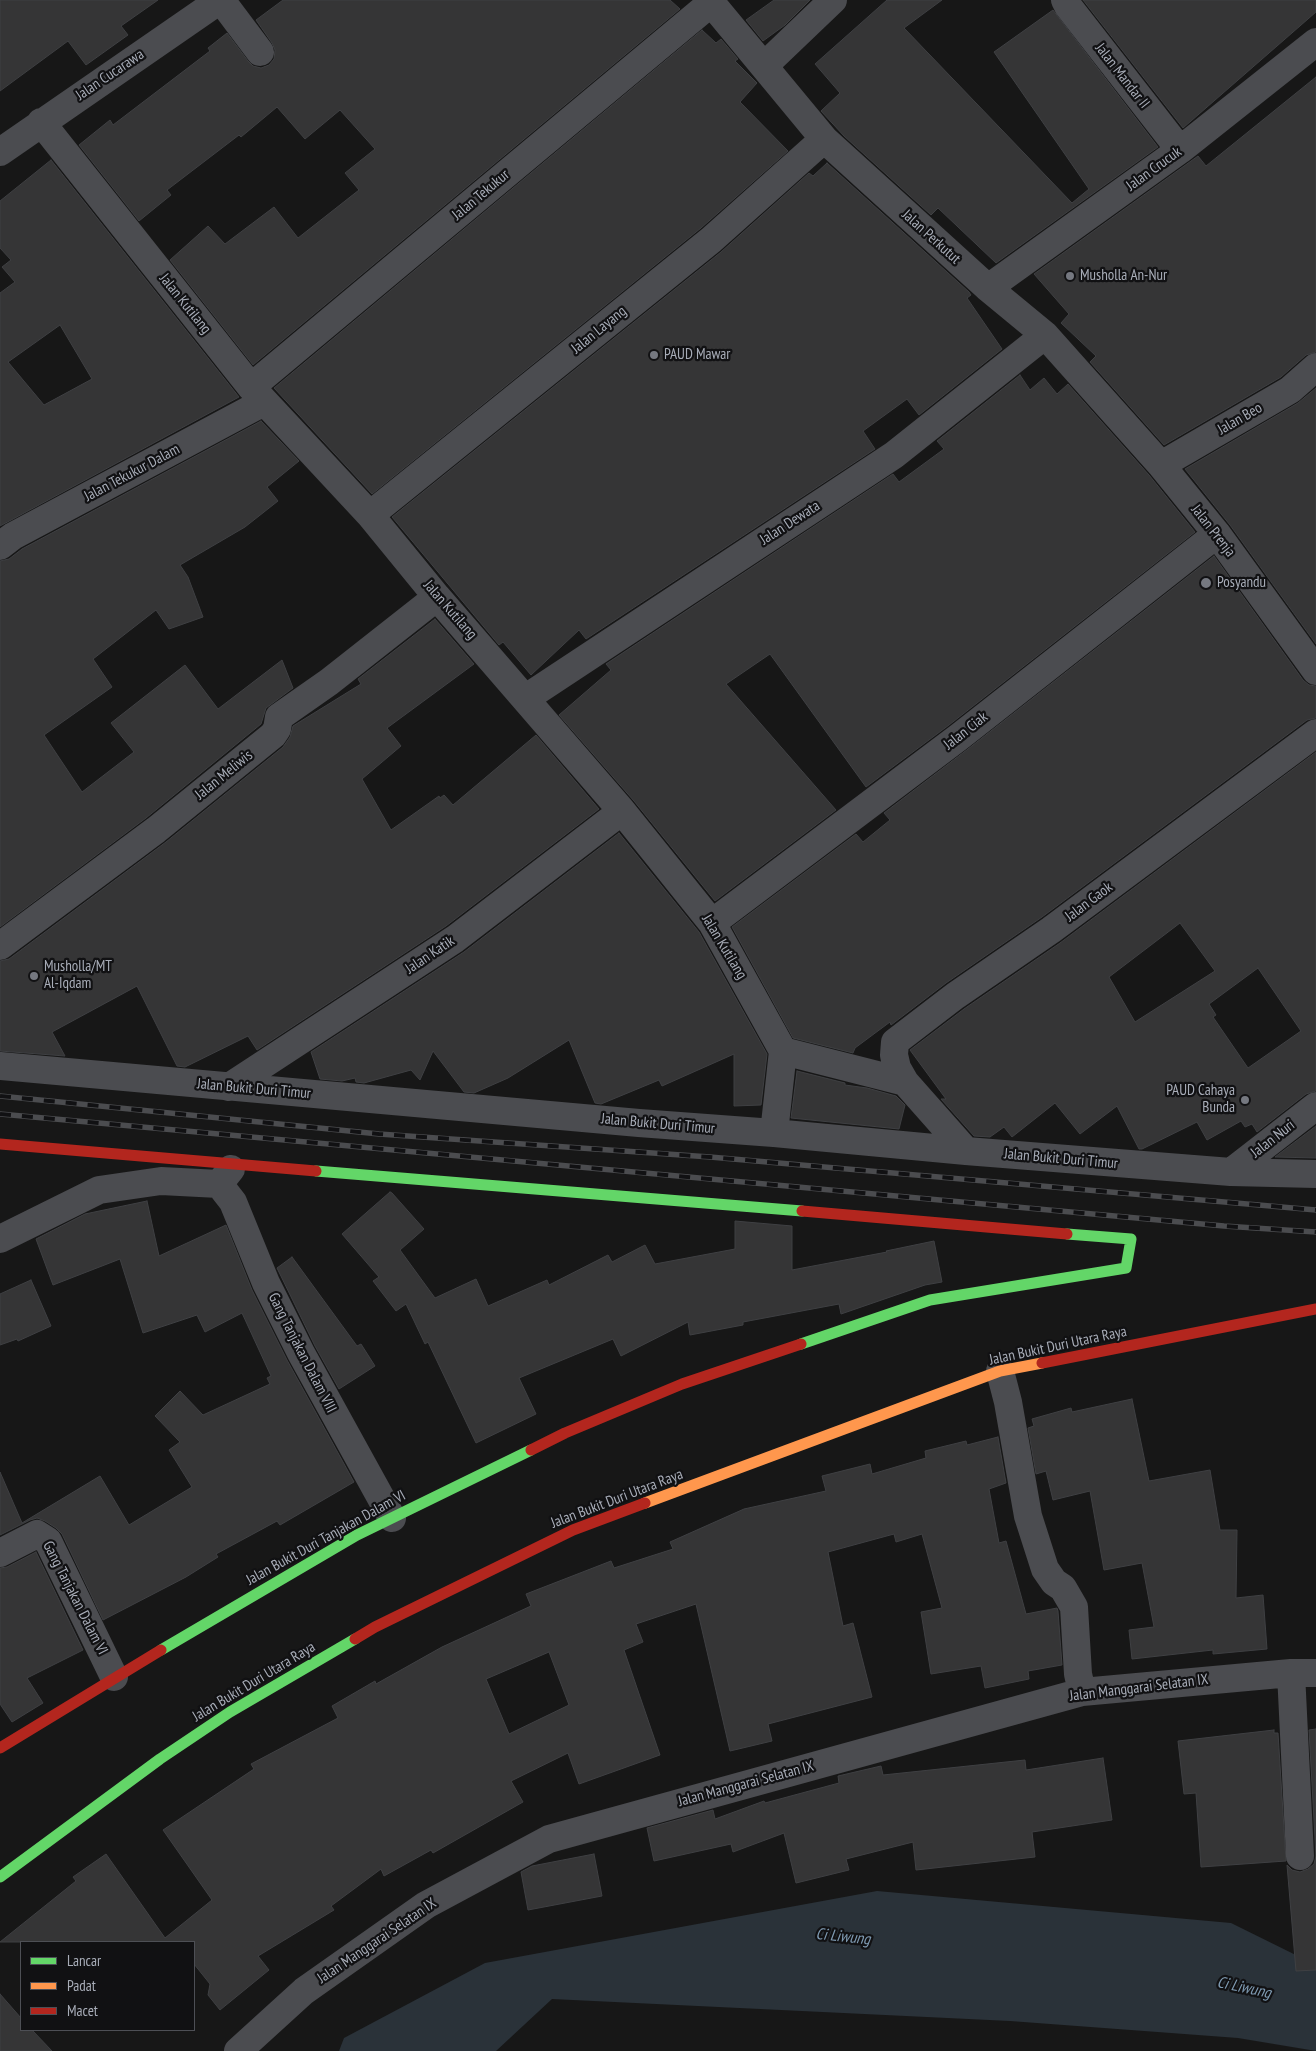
<!DOCTYPE html>
<html>
<head>
<meta charset="utf-8">
<style>
	body { margin:0 }
	#map { position:relative; width:1316px; height:2051px; overflow:hidden; background:#171717; font-family:"PT Sans Narrow",sans-serif }
	canvas { display:block }
	.legend { position:absolute; left:20px; top:1941px; width:175px; height:90px; box-sizing:border-box; background:#111113; border:1px solid #4d4f55; margin:0; padding:6px 9px; list-style:none; font-size:15px; color:#a8adb8 }
	.legend li { display:flex; align-items:center; gap:10px; height:25px }
	.legend b { width:25px; border:1px solid #4d4f55 }
</style>
</head>
<body>
<div id="map">
<canvas width="1316" height="2051"></canvas>
<ul class="legend">
<li><b style="height:6px;background:#63d668"></b>Lancar</li>
<li><b style="height:6px;background:#ff974d"></b>Padat</li>
<li><b style="height:6px;background:#b3261e"></b>Macet</li>
</ul>
</div>
<script>
const g = document.querySelector('canvas').getContext('2d');
g.lineJoin = 'round';
function paint(path, color) {
  g.fillStyle = color;
  g.fill(path, 'evenodd');
}
function poly(rows) {
  const path = new Path2D();
  for (const r of rows) {
    path.moveTo(r[0], r[1]);
    for (let i = 2; i < r.length; i += 2) path.lineTo(r[i], r[i + 1]);
  }
  return path;
}
function strokePath(path, color, width, dash) {
  g.strokeStyle = color;
  g.lineWidth = width;
  g.lineCap = dash ? 'butt' : 'round';
  g.setLineDash(dash || []);
  g.stroke(path);
}
function drawText(font, color, halo, rows, align = 'center') {
  g.font = font + ' "PT Sans Narrow",sans-serif';
  g.lineWidth = 4.5;
  g.setLineDash([]);
  g.textBaseline = 'middle';
  g.strokeStyle = halo;
  g.fillStyle = color;
  for (const [text, x, y, turn = 0] of rows) {
    g.save();
    g.translate(x, y);
    g.rotate((+turn || 0) * Math.PI / 180);
    g.textAlign = isNaN(turn) ? turn : align;
    if (halo) g.strokeText(text, 0, 0);
    g.fillText(text, 0, 0);
    g.restore();
  }
}
const water = poly([
	[877,1891,1231,1923,1316,1965,1316,2051,1238,2038,1010,2021,552,1999,496,2051,339,2051,344,2038,485,1963]
]);
const building = poly([
	[0,0,158,0,121,26,128,35,86,65,68,41,0,91,0,0],
	[283,0,670,0,680,9,253,365,170,260,208,226,225,244,274,207,298,238,359,190,345,173,375,149,340,110,305,139,277,107,241,137,239,135,167,190,171,195,139,221,79,145,110,120,113,125,210,51,208,48,227,33,248,61,253,66,261,68,269,65,274,59,275,50,272,43,256,20,283,0],
	[774,0,810,0,785,25,763,41,746,20,774,0],
	[887,0,942,0,904,28,1072,203,1089,189,994,52,1053,10,1158,147,996,263,938,208,931,215,844,136,821,111,840,93,815,64,887,0],
	[1083,0,1316,0,1316,12,1183,128,1083,0],
	[702,30,716,43,721,39,738,59,735,61,757,83,740,102,788,151,701,228,372,494,274,388,702,30],
	[1316,77,1316,352,1306,355,1281,377,1164,445,1090,362,1096,356,1061,323,1069,314,1034,274,1198,156,1206,166,1316,77],
	[51,160,239,397,0,526,0,293,15,282,2,267,11,260,0,248,0,201,51,160],
	[60,325,92,379,44,405,8,362,60,325],
	[827,163,969,292,971,295,967,298,1002,349,919,415,907,399,863,431,875,449,586,639,579,630,531,675,503,642,499,645,392,517,721,252,809,173,813,176,827,163],
	[1020,375,1030,390,1044,378,1057,394,1068,384,1149,475,1195,532,949,725,866,787,770,654,726,684,836,810,715,901,634,801,559,715,611,670,606,664,893,474,899,482,944,449,937,441,1020,375],
	[1316,388,1316,644,1230,525,1185,469,1298,403,1316,388],
	[261,421,299,461,267,487,278,501,245,527,180,565,188,577,203,617,169,629,156,610,93,659,112,687,44,735,82,792,134,752,111,723,185,665,218,709,282,660,293,688,266,708,261,724,146,818,0,927,0,561,9,559,22,549,261,421],
	[1214,556,1303,680,1309,685,1316,686,1316,718,1307,720,1042,917,946,983,891,1025,890,1022,855,1048,853,1053,793,1038,732,927,856,834,863,842,890,820,884,813,968,749,1214,556],
	[435,619,474,664,387,728,401,746,362,779,391,830,439,796,440,798,444,795,453,805,536,735,599,809,446,926,257,1050,248,1036,185,1067,177,1066,137,986,52,1032,65,1056,0,1051,0,961,9,959,166,842,283,747,290,737,293,726,361,684,358,679,435,619],
	[1316,752,1316,1091,1306,1094,1257,1132,1252,1124,1245,1127,1241,1121,1207,1140,1197,1122,1142,1149,1139,1149,1117,1106,1080,1134,1055,1103,1012,1137,1004,1127,990,1137,974,1136,941,1099,946,1099,910,1050,964,1009,1060,943,1316,752],
	[1180,923,1215,971,1135,1022,1109,977,1180,923],
	[1258,968,1301,1031,1248,1068,1213,1017,1216,1015,1209,1004,1258,968],
	[619,833,699,932,767,1054,761,1105,734,1106,734,1054,662,1086,659,1080,601,1104,595,1103,569,1040,508,1078,474,1093,464,1092,433,1051,420,1080,411,1070,364,1083,356,1082,355,1078,342,1081,320,1079,311,1052,464,952,619,833],
	[797,1071,845,1083,845,1085,867,1088,896,1096,905,1105,899,1129,791,1118,797,1071],
	[1316,1126,1316,1158,1275,1157,1316,1126],
	[390,1192,392,1193,424,1229,400,1250,435,1298,476,1279,488,1306,547,1280,549,1285,608,1255,612,1262,645,1245,655,1264,735,1249,735,1221,792,1226,792,1270,887,1252,886,1251,934,1241,942,1282,925,1285,841,1314,839,1304,743,1322,743,1325,690,1335,688,1322,621,1356,613,1339,519,1378,536,1414,476,1443,428,1342,425,1344,406,1304,396,1311,373,1281,379,1277,342,1234,390,1192],
	[147,1201,159,1256,226,1225,252,1290,287,1360,354,1482,280,1525,277,1521,216,1554,218,1557,186,1577,103,1620,62,1534,56,1528,45,1521,37,1518,30,1520,0,1535,0,1472,22,1523,100,1476,129,1525,192,1487,169,1450,180,1442,155,1416,180,1391,203,1415,270,1384,267,1378,271,1376,242,1313,205,1332,197,1315,143,1333,120,1259,53,1285,36,1239,85,1214,147,1201],
	[292,1257,357,1346,361,1344,375,1366,339,1389,315,1346,277,1268,292,1257],
	[31,1280,51,1326,18,1341,17,1339,0,1345,0,1294,31,1280],
	[1132,1399,1149,1481,1210,1470,1220,1530,1237,1530,1236,1598,1263,1595,1267,1649,1213,1654,1213,1650,1132,1659,1129,1630,1154,1627,1142,1563,1104,1570,1090,1491,1053,1500,1046,1471,1036,1474,1028,1428,1034,1426,1032,1419,1071,1408,1072,1412,1132,1399],
	[998,1437,1006,1483,989,1489,999,1543,1006,1541,1026,1614,1057,1608,1058,1611,1062,1665,1028,1671,1029,1679,985,1688,981,1666,931,1674,921,1612,942,1608,922,1534,896,1542,894,1534,828,1552,843,1626,853,1623,872,1697,768,1724,772,1741,730,1751,696,1604,636,1624,643,1642,624,1650,660,1755,579,1784,568,1753,511,1781,523,1802,433,1853,431,1850,384,1876,381,1869,331,1906,334,1910,258,1956,269,1970,220,2010,208,1995,210,1984,194,1964,194,1942,0,1942,76,1881,73,1877,106,1854,165,1938,212,1900,163,1830,254,1769,251,1764,338,1718,332,1706,375,1681,376,1684,442,1647,531,1606,526,1594,611,1561,614,1568,673,1549,670,1542,744,1509,826,1491,822,1476,870,1464,872,1474,926,1458,925,1451,966,1441,967,1445,998,1437],
	[549,1652,569,1705,509,1734,486,1679,549,1652],
	[36,1552,83,1650,27,1678,43,1703,12,1722,0,1704,0,1568,7,1567,36,1552],
	[1316,1729,1316,1970,1296,1971,1287,1865,1292,1870,1300,1872,1308,1869,1314,1864,1316,1856,1309,1730,1316,1729],
	[1274,1730,1274,1733,1278,1733,1286,1861,1201,1867,1196,1793,1184,1794,1178,1741,1274,1730],
	[1103,1758,1112,1820,1032,1832,1035,1857,916,1870,913,1842,846,1859,849,1870,796,1883,784,1833,733,1852,731,1844,654,1861,647,1828,713,1810,715,1819,764,1801,765,1803,839,1783,838,1776,881,1766,883,1775,1025,1760,1026,1770,1103,1758],
	[594,1854,602,1896,528,1910,521,1872,532,1866,594,1854],
	[0,1994,21,2018,21,2030,32,2030,52,2051,0,2051,0,1994]
]);
const street = poly([
	[221,0,260,52],
	[709,0,824,139,988,288,1045,335,1161,465,1217,534,1316,671],
	[1065,0,1068,6,1180,150],
	[764,66,833,0],
	[41,122,251,387,370,515,437,597,622,811,712,923,783,1051,774,1133],
	[0,152,220,0],
	[988,288,1180,150,1316,42],
	[251,387,711,3],
	[1161,465,1290,390,1316,367],
	[370,515,711,240,824,139],
	[0,546,13,536,264,402],
	[526,698,894,455,1045,335],
	[712,923,959,737,1217,534],
	[0,946,156,830,273,735,277,729,279,717,329,682,437,597],
	[783,1051,905,1082,966,1151],
	[0,1066,639,1123,774,1133,966,1151,1231,1172,1316,1174],
	[905,1082,897,1068,894,1055,895,1042,955,996,1051,930,1316,733],
	[229,1087,455,939,622,811],
	[1231,1172,1316,1106],
	[219,1184,233,1202,266,1283,301,1353,392,1518],
	[0,1239,99,1190,161,1181,219,1184,231,1169],
	[1000,1371,1008,1402,1028,1516,1045,1569,1054,1582,1063,1588,1074,1607,1078,1674,1082,1692],
	[0,1553,37,1534,48,1541,114,1677],
	[1291,1673,1300,1856],
	[238,2051,304,1991,426,1905,549,1839,1082,1692,1291,1673,1316,1673]
]);
const fast = poly([
	[316,1171,802,1211],
	[801,1344,930,1300,1126,1268,1131,1239,1067,1234],
	[161,1650,357,1535,531,1450],
	[0,1877,160,1759,230,1712,355,1639]
]);
const slow = poly([
	[645,1503,1000,1371,1042,1363]
]);
const jam = poly([
	[0,1144,316,1171],
	[802,1211,1067,1234],
	[1042,1363,1316,1309],
	[531,1450,565,1433,682,1384,801,1344],
	[355,1639,375,1627,573,1530,645,1503],
	[0,1748,161,1650]
]);
const rail = poly([
	[0,1096,379,1134,710,1157,1316,1210],
	[0,1114,1224,1226,1316,1232]
]);
const markers = [
	[1070,276,5,"#757880"],
	[654,355,5,"#757880"],
	[1206,583,6,"#757880"],
	[34,976,5,"#757880"],
	[1245,1100,5,"#757880"]
];
const streetNames = [
	["Jalan Cucarawa",110,75,-34],
	["Jalan Mandar II",1122,76,52],
	["Jalan Crucuk",1154,169,-36],
	["Jalan Tekukur",481,195,-40],
	["Jalan Perkutut",931,237,42],
	["Jalan Kutilang",185,304,51],
	["Jalan Layang",599,330,-39],
	["Jalan Beo",1240,419,-30],
	["Jalan Tekukur Dalam",132,473,-28],
	["Jalan Dewata",790,523,-33],
	["Jalan Prenja",1213,531,52],
	["Jalan Kutilang",450,610,49],
	["Jalan Ciak",966,731,-38],
	["Jalan Meliwis",224,775,-39],
	["Jalan Gaok",1089,902,-37],
	["Jalan Kutilang",724,947,59],
	["Jalan Katik",430,955,-34],
	["Jalan Bukit Duri Timur",254,1089,5],
	["Jalan Bukit Duri Timur",658,1124,5],
	["Jalan Nuri",1273,1139,-38],
	["Jalan Bukit Duri Timur",1061,1159,5],
	["Jalan Bukit Duri Utara Raya",1058,1346,-12],
	["Gang Tanjakan Dalam VIII",302,1353,63],
	["Jalan Bukit Duri Utara Raya",617,1499,-21],
	["Jalan Bukit Duri Tanjakan Dalam VI",326,1538,-29],
	["Gang Tanjakan Dalam VI",75,1598,63],
	["Jalan Bukit Duri Utara Raya",254,1682,-31],
	["Jalan Manggarai Selatan IX",1139,1688,-7],
	["Jalan Manggarai Selatan IX",746,1784,-15],
	["Jalan Manggarai Selatan IX",377,1941,-34]
];
const poiNames = [
	["Musholla An-Nur",1080,276],
	["PAUD Mawar",664,355],
	["Posyandu",1217,583],
	["Musholla/MT",44,967],
	["Al-Iqdam",44,984],
	["PAUD Cahaya",1235,1091,"right"],
	["Bunda",1235,1108,"right"]
];
const waterNames = [
	["Ci Liwung",843,1937,6],
	["Ci Liwung",1244,1988,12]
];
paint(water, '#2a3239');
paint(building, '#353536');
strokePath(building, '#3f4043', 1);
strokePath(street, '#4b4c50', 28);
strokePath(fast, '#63d668', 11);
strokePath(slow, '#ff974d', 11);
strokePath(jam, '#b3261e', 11);
strokePath(rail, '#4b4c4f', 5.5);
strokePath(rail, '#111113', 4, [11]);
for (const [x, y, r, color] of markers) {
  const dot = new Path2D();
  dot.arc(x, y, r, 0, 2 * Math.PI);
  g.fillStyle = color;
  g.fill(dot);
  strokePath(dot, '#111113', 2);
}
drawText('15px', '#a8adb8', '#111113', streetNames);
drawText('15px', '#a8adb8', '#111113', poiNames, 'left');
drawText('italic 16px', '#7f9bb3', '#111113', waterNames);
</script>
</body>
</html>
